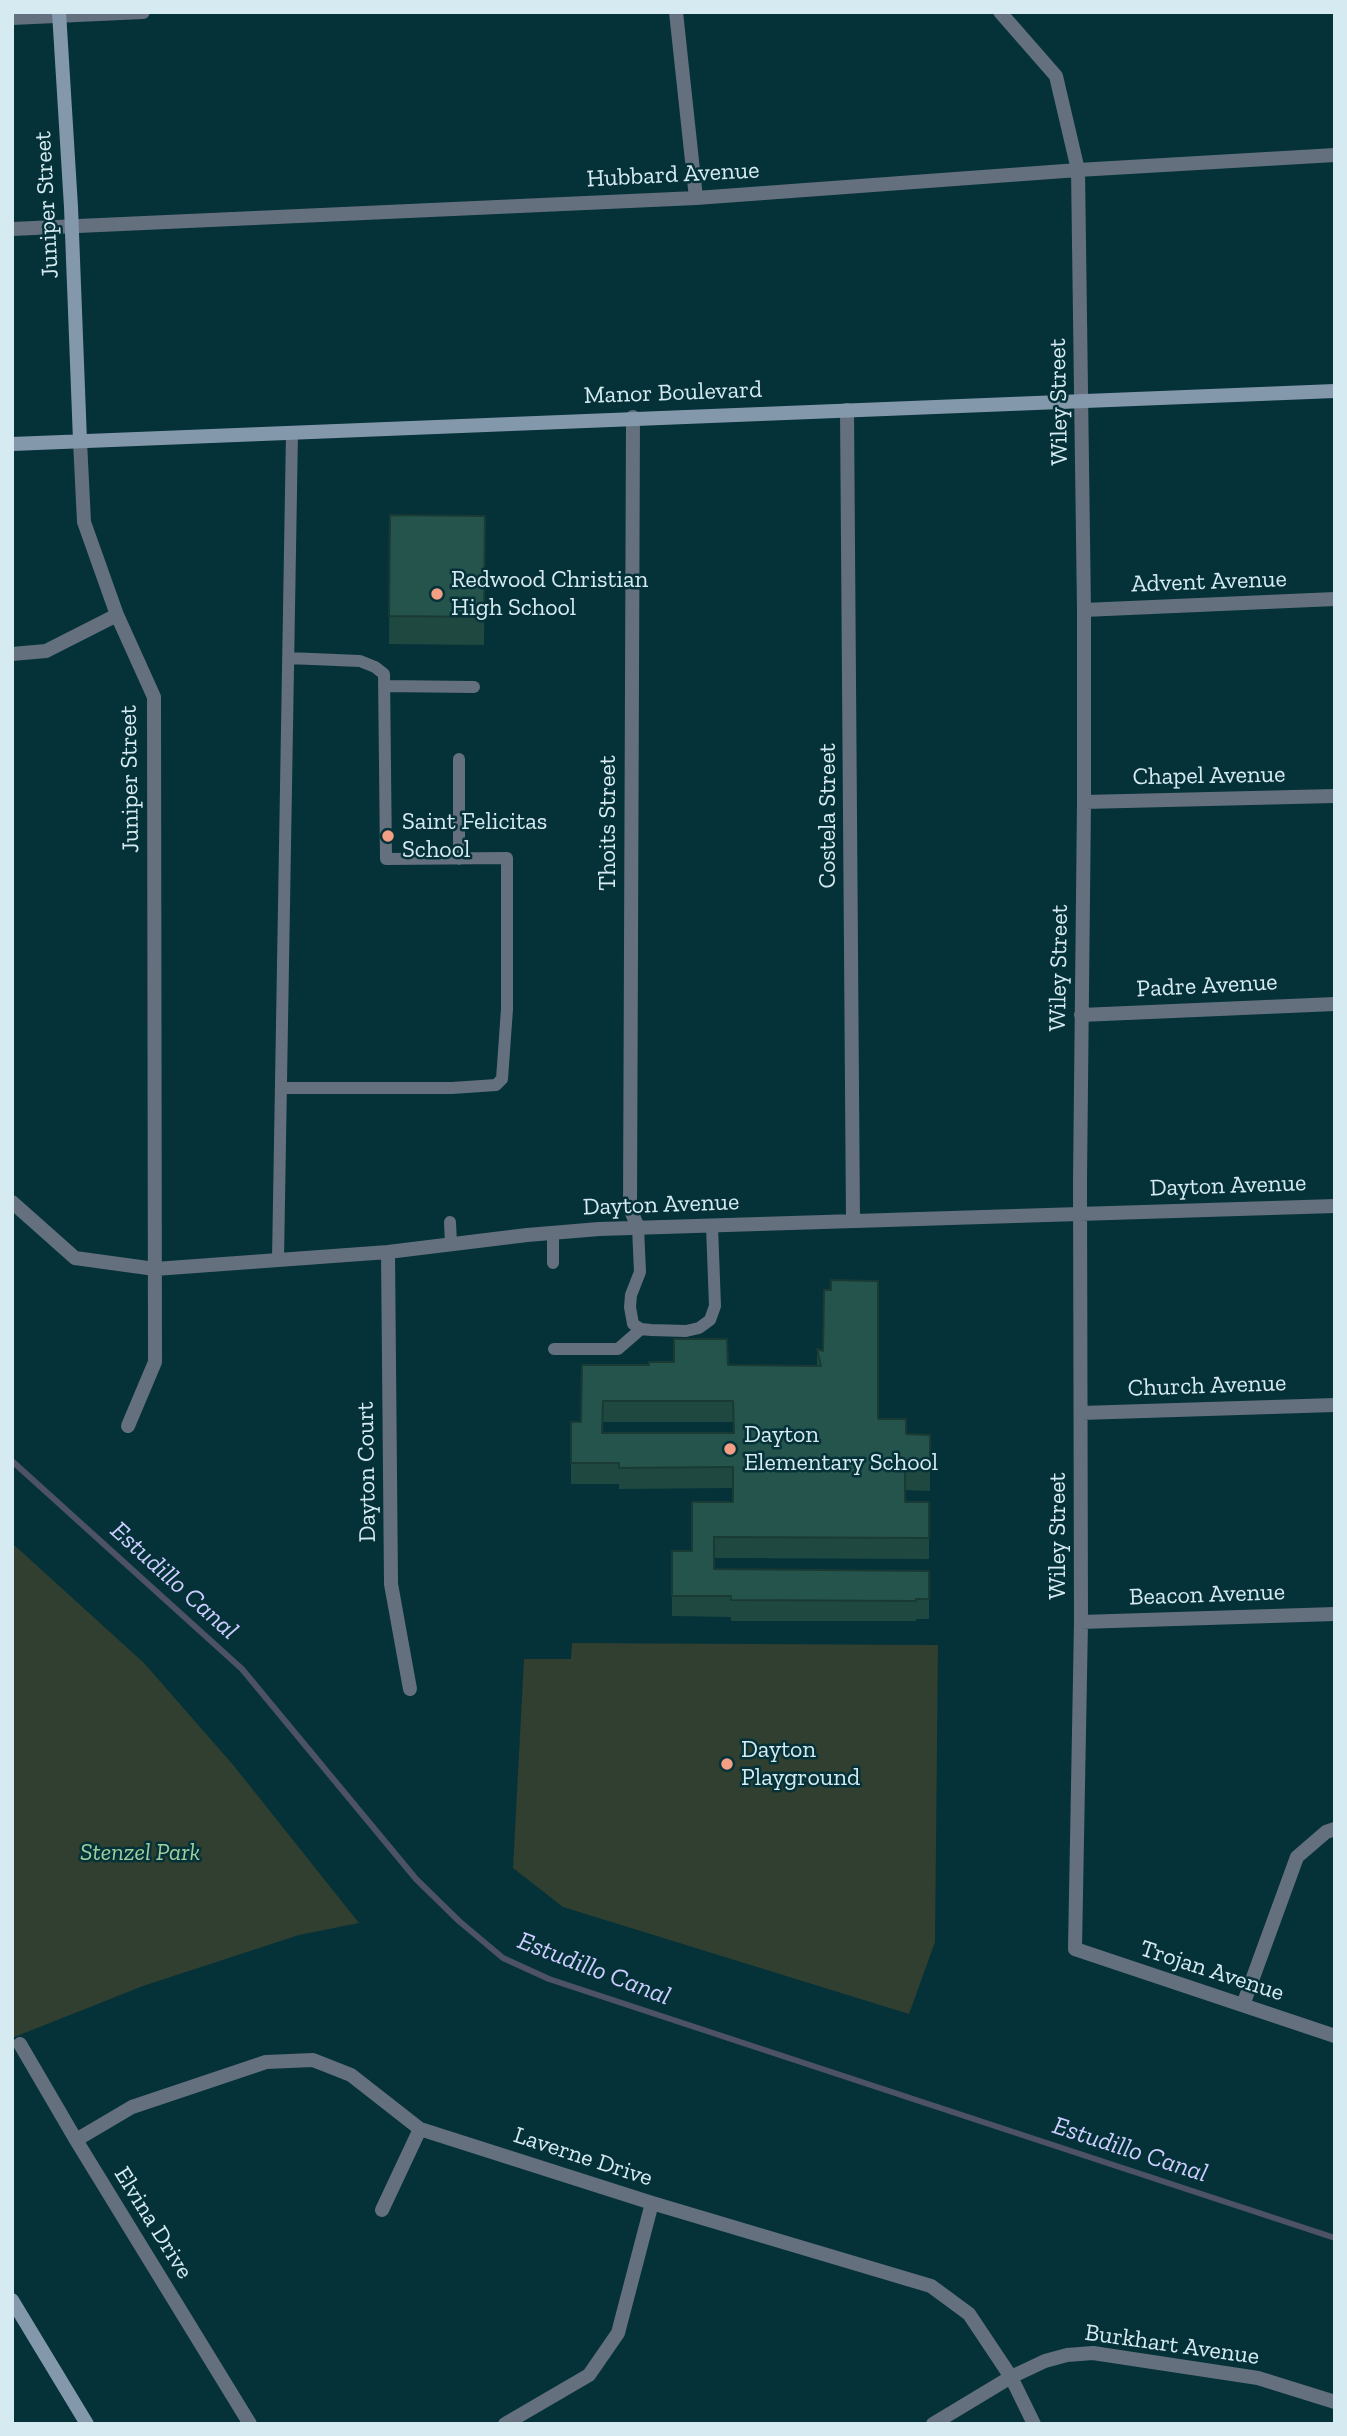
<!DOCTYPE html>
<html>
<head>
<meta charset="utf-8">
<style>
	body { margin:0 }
	#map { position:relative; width:1347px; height:2436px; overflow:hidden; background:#053139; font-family:"Zilla Slab",serif }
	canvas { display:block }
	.frame { position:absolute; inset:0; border:14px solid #d6ebf1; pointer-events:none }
</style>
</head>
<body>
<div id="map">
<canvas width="1347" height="2436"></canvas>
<div class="frame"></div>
</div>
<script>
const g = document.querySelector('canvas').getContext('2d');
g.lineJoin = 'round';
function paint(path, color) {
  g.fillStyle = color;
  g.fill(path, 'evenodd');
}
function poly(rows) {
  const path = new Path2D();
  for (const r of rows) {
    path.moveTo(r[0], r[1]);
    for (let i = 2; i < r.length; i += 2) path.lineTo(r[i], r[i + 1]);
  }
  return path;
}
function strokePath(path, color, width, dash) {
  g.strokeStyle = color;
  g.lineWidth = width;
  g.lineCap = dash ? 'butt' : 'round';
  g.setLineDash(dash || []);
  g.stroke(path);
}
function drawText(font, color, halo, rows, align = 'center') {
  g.font = font + ' "Zilla Slab",serif';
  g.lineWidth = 5;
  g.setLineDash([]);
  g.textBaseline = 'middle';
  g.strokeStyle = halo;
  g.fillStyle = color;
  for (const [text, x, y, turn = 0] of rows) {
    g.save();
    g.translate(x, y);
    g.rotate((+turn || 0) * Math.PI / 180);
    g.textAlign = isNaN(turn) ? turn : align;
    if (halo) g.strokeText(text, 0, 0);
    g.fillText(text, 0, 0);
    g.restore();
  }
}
const green = poly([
	[12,1543,144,1663,234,1766,359,1923,299,1935,143,1986,12,2038],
	[572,1643,938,1645,935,1942,909,2014,563,1907,513,1868,524,1659,571,1659]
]);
const stream = poly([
	[12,1461,242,1669,416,1879,459,1921,503,1958,549,1979,1335,2238]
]);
const lane = poly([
	[384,686,474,687],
	[459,759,459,859],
	[281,1088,452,1088,496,1085,502,1079,507,1009,507,858,386,859,384,674,375,667,360,661,288,658],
	[450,1222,451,1244],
	[638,1227,640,1272,631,1295,630,1307,633,1324,641,1329,651,1330,686,1331,699,1328,710,1320,715,1306,712,1226],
	[553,1233,553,1263],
	[278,1260,292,432],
	[554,1349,618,1349,641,1329]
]);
const street = poly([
	[676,12,696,198],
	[1000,12,1056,76,1078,170,1084,610,1084,802,1080,1181,1081,1622,1075,1949,1335,2036],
	[12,18,143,12],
	[12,229,696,198,1078,170,1335,155],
	[847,410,853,1221],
	[633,417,630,1209,638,1227],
	[80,441,84,522,117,615,154,697,155,1362,128,1426],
	[1084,610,1335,599],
	[12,654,46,651,117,615],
	[1084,802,1335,796],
	[1081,1015,1335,1004],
	[12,1202,75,1258,155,1269,388,1252,527,1235,599,1229,1335,1206],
	[388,1252,391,1584,410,1689],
	[1081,1413,1335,1405],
	[1081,1622,1335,1614],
	[1243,2005,1297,1857,1326,1832,1335,1829],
	[20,2044,76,2140,250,2424],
	[76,2140,132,2107,266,2062,313,2060,351,2075,420,2129,652,2203,931,2286,969,2314,1011,2377,1034,2424],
	[382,2210,420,2129],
	[505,2424,589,2375,618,2333,652,2203],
	[933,2424,1011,2377,1045,2361,1067,2355,1093,2353,1258,2378,1335,2402]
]);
const secondary = poly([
	[59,12,71,207,80,441],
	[12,444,1335,391],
	[12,2300,87,2424]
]);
const wall = poly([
	[390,515,485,516,484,645,389,644],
	[831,1290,878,1419,906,1434,930,1435,930,1491,905,1490,905,1502,929,1502,929,1559,714,1558,714,1569,929,1571,929,1619,916,1619,916,1621,731,1621,731,1617,672,1616,672,1551,692,1551,733,1502,733,1488,619,1489,619,1484,571,1484,571,1422,581,1422,582,1365,817,1366,817,1349,823,1351],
	[603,1422,733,1422,733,1433,602,1433]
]);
const building = poly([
	[390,515,485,516,484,617,389,616,390,515],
	[831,1280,878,1281,878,1419,906,1419,906,1434,930,1435,930,1470,905,1470,905,1502,929,1502,929,1538,714,1537,714,1569,929,1571,929,1599,916,1599,916,1601,731,1600,731,1596,672,1596,672,1551,692,1551,692,1502,733,1502,733,1467,619,1468,619,1463,571,1463,571,1422,581,1422,582,1365,649,1365,649,1362,674,1362,674,1339,727,1339,728,1365,821,1366,817,1349,823,1351,824,1290,831,1290,831,1280],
	[603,1401,733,1401,734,1433,602,1433,603,1401]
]);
const markers = [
	[437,594,7,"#f39f83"],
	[388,836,7,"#f39f83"],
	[730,1449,7,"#f39f83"],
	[727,1764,7,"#f39f83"]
];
const streetNames = [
	["Hubbard Avenue",673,175,-3],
	["Juniper Street",47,205,-93],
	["Manor Boulevard",673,393,-2],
	["Wiley Street",1059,402,-91],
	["Advent Avenue",1209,582,-2],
	["Chapel Avenue",1209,776,-1],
	["Juniper Street",130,779,-91],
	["Costela Street",828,816,-90],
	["Thoits Street",608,823,-90],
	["Wiley Street",1059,968,-89],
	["Padre Avenue",1207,986,-3],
	["Dayton Avenue",1228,1186,-2],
	["Dayton Avenue",661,1205,-2],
	["Church Avenue",1207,1386,-2],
	["Dayton Court",367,1472,-91],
	["Wiley Street",1058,1536,-90],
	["Beacon Avenue",1207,1595,-2],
	["Trojan Avenue",1212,1971,18],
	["Laverne Drive",583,2157,18],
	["Elvina Drive",153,2223,58],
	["Burkhart Avenue",1172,2345,8]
];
const poiNames = [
	["Redwood Christian",451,580],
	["High School",451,608],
	["Saint Felicitas",402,822],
	["School",402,850],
	["Dayton",744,1435],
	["Elementary School",744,1463],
	["Dayton",741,1750],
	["Playground",741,1778]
];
const parkNames = [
	["Stenzel Park",140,1853]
];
const waterNames = [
	["Estudillo Canal",174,1581,42],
	["Estudillo Canal",594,1969,21],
	["Estudillo Canal",1130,2150,18]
];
paint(green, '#303f30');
strokePath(stream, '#4e5267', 6);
strokePath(lane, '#64707d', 12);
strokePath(street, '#64707d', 14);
strokePath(secondary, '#8498ac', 14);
paint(wall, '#1f4840');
paint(building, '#24544b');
strokePath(building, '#193b34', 2);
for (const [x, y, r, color] of markers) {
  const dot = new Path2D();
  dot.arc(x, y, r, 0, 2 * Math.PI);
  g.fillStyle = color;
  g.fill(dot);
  strokePath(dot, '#053139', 2.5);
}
drawText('24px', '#d6ebf1', '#053139', streetNames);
drawText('24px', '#d6ebf1', '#053139', poiNames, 'left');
drawText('italic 24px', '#9ece9d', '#053139', parkNames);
drawText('italic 26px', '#cdceff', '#053139', waterNames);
</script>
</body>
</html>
